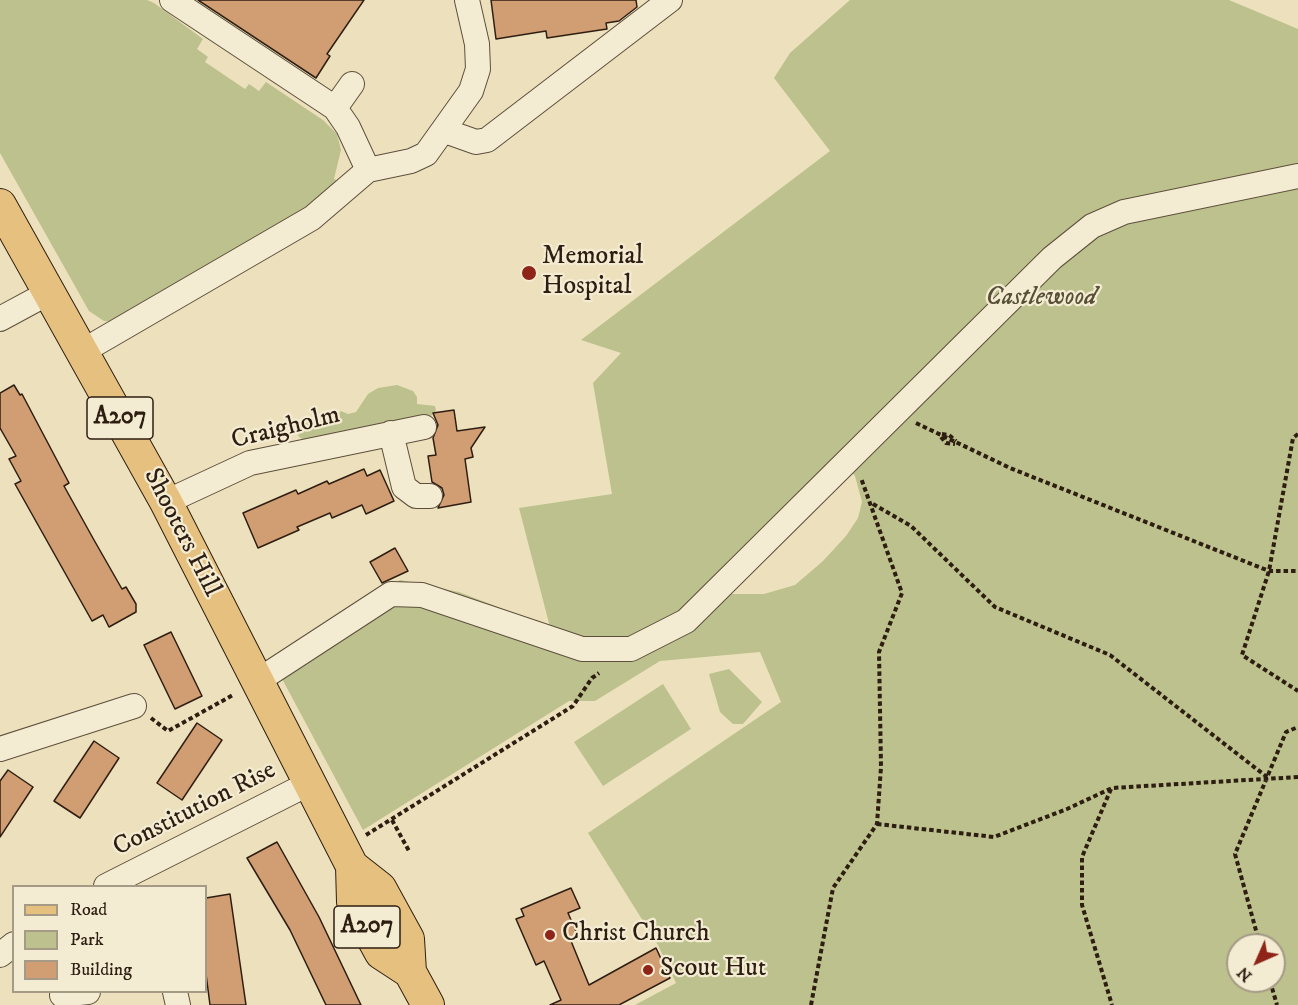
<!DOCTYPE html>
<html>
<head>
<meta charset="utf-8">
<style>
	body { margin:0 }
	#map { position:relative; width:1298px; height:1005px; overflow:hidden; background:#ece1bc; font-family:"IM FELL DW Pica",serif }
	canvas { display:block }
	.legend { position:absolute; left:12px; top:885px; width:195px; height:108px; box-sizing:border-box; background:#f3ecd3; border:2px solid #a49a86; margin:0; padding:8px 10px; list-style:none; font-size:18px; color:#2e1e12 }
	.legend li { display:flex; align-items:center; gap:12px; height:30px }
	.legend b { width:30px; border:2px solid #a49a86 }
	.north { position:absolute; left:1226px; top:933px; width:60px; height:60px; box-sizing:border-box; background:#f3ecd3; border:2px solid #a49a86; border-radius:50%; rotate:225deg; font-size:16px; font-weight:700; line-height:24px; text-align:center; color:#2e1e12 }
	.north::after { content:''; display:block; margin:auto; width:21px; height:27px; background:#8f2418; clip-path:polygon(50% 0,100% 100%,50% 72%,0 100%) }
</style>
</head>
<body>
<div id="map">
<canvas width="1298" height="1005"></canvas>
<ul class="legend">
<li><b style="height:8px;background:#e6c07e"></b>Road</li>
<li><b style="height:16px;background:#bcc18d"></b>Park</li>
<li><b style="height:16px;background:#d19d73"></b>Building</li>
</ul>
<div class="north">N</div>
</div>
<script>
const g = document.querySelector('canvas').getContext('2d');
g.lineJoin = 'round';
function paint(path, color) {
  g.fillStyle = color;
  g.fill(path, 'evenodd');
}
function poly(rows) {
  const path = new Path2D();
  for (const r of rows) {
    path.moveTo(r[0], r[1]);
    for (let i = 2; i < r.length; i += 2) path.lineTo(r[i], r[i + 1]);
  }
  return path;
}
function strokePath(path, color, width, dash) {
  g.strokeStyle = color;
  g.lineWidth = width;
  g.lineCap = dash ? 'butt' : 'round';
  g.setLineDash(dash || []);
  g.stroke(path);
}
function drawText(font, color, halo, rows, align = 'center') {
  g.font = font + ' "IM FELL DW Pica",serif';
  g.lineWidth = 4.5;
  g.setLineDash([]);
  g.textBaseline = 'middle';
  g.strokeStyle = halo;
  g.fillStyle = color;
  for (const [text, x, y, turn = 0] of rows) {
    g.save();
    g.translate(x, y);
    g.rotate((+turn || 0) * Math.PI / 180);
    g.textAlign = isNaN(turn) ? turn : align;
    if (halo) g.strokeText(text, 0, 0);
    g.fillText(text, 0, 0);
    g.restore();
  }
}
const green = poly([
	[0,0,147,0,154,3,203,39,197,49,208,57,205,62,245,89,249,84,259,91,266,82,323,120,337,134,341,150,334,179,339,181,323,197,124,319,115,322,104,321,89,311,0,153],
	[850,0,1229,0,1298,29,1298,1005,635,1005,676,983,658,945,588,833,781,702,760,652,660,661,595,701,569,701,363,830,273,662,400,580,459,592,550,627,519,508,612,494,593,383,621,353,581,340,830,151,774,78,790,53],
	[840,460,855,476,862,502,858,518,846,536,823,561,795,585,764,594,732,594,719,581],
	[1238,945,1274,945,1274,981,1238,981],
	[397,385,413,391,417,397,417,404,435,406,436,411,431,416,307,442,298,436,304,422,325,425,341,411,348,414,356,412,368,394,378,388],
	[729,669,762,702,743,724,733,724,720,712,709,674],
	[663,684,691,729,603,786,574,742]
]);
const building = poly([
	[198,0,364,0,327,54,330,56,316,78,198,0],
	[491,0,636,0,637,7,619,21,606,23,607,29,547,38,546,31,496,39,491,0],
	[14,385,20,395,22,394,69,483,64,486,94,540,122,589,126,587,136,604,136,612,109,627,103,615,92,621,15,484,21,481,9,459,16,456,0,428,0,393,14,385],
	[454,410,457,431,485,427,471,448,473,457,465,459,471,502,438,508,444,495,442,488,432,482,428,456,436,455,433,438,438,425,433,413,454,410],
	[364,469,367,476,380,470,394,501,366,514,362,505,332,518,330,513,297,527,299,530,258,548,243,513,296,490,298,494,327,481,329,484,364,469],
	[395,548,408,571,382,583,370,562,395,548],
	[171,632,202,696,175,709,144,645,171,632],
	[197,723,222,740,182,800,157,783,197,723],
	[94,741,119,758,80,818,54,801,94,741],
	[8,770,33,787,0,837,0,781,8,770],
	[277,842,319,917,361,1005,326,1005,290,930,247,858,277,842],
	[571,888,580,908,568,913,579,938,571,941,589,985,656,948,670,978,619,1005,550,1005,561,1000,544,961,536,965,516,919,524,916,521,909,571,888],
	[230,894,246,1005,210,1005,206,974,206,898,230,894]
]);
const path = poly([
	[916,423,1010,468,1269,571,1298,571],
	[942,434,949,435,956,441],
	[1298,434,1293,438,1269,571,1242,655,1298,691],
	[941,437,946,443,955,444],
	[873,504,911,526,995,607,1110,655,1267,777],
	[151,718,168,731,233,695],
	[1111,789,1082,857,1082,905,1112,1005],
	[392,820,409,851],
	[877,824,994,837,1067,809,1112,788,1298,777],
	[366,835,573,706,592,678,599,673],
	[1260,945,1235,854,1286,732,1298,727],
	[1270,981,1277,1005],
	[811,1005,833,888,877,824,881,767,879,652,902,593,861,478]
]);
const minor = poly([
	[172,0,335,108,348,127,368,170],
	[335,108,352,84],
	[445,131,476,142,487,140,670,0],
	[0,319,50,292],
	[83,351,312,218,368,170,411,161,426,154,471,91,478,69,477,44,467,0],
	[391,433,404,487,416,496,430,496],
	[166,502,250,463,424,427],
	[256,682,391,594,422,595,582,649,631,649,686,621,1052,258,1092,226,1124,212,1298,176],
	[0,749,134,706],
	[106,886,308,784],
	[0,955,14,944],
	[175,992,178,1005],
	[62,995,88,992]
]);
const major = poly([
	[0,205,166,502,352,866,380,888,408,939,410,972,428,1005],
	[352,866,353,902,381,953,410,972]
]);
const markers = [
	[529,273,8,"#8f2418"],
	[550,935,6,"#8f2418"],
	[648,970,6,"#8f2418"]
];
const shields = [
	[120,418,66],
	[367,927,66]
];
const shieldNames = [
	["A207",120,418],
	["A207",367,927]
];
const poiNames = [
	["Memorial",542,258],
	["Hospital",542,288],
	["Christ Church",562,935],
	["Scout Hut",660,970]
];
const parkNames = [
	["Castlewood",1041,299]
];
const streetNames = [
	["Craigholm",286,429,-14],
	["Shooters Hill",181,533,63],
	["Constitution Rise",195,810,-27]
];
paint(green, '#bcc18d');
paint(building, '#d19d73');
strokePath(building, '#2e1e12', 1.5);
strokePath(minor, '#5e4f3c', 26);
strokePath(major, '#2e1e12', 34);
strokePath(path, '#2e1e12', 4, [4.5, 3]);
strokePath(minor, '#f3ecd3', 24);
strokePath(major, '#e6c07e', 32);
for (const [x, y, r, color] of markers) {
  const dot = new Path2D();
  dot.arc(x, y, r, 0, 2 * Math.PI);
  g.fillStyle = color;
  g.fill(dot);
  strokePath(dot, '#f3ecd3', 2);
}
for (const [x, y, w] of shields) {
  const box = new Path2D();
  box.roundRect(x - w / 2, y - 21, w, 42, 4.5);
  g.fillStyle = '#f3ecd3';
  g.fill(box);
  strokePath(box, '#2e1e12', 1.5);
}
drawText('bold 24px', '#2e1e12', null, shieldNames);
drawText('26px', '#2e1e12', '#f3ecd3', poiNames, 'left');
drawText('italic 26px', '#594f37', '#f3ecd3', parkNames);
drawText('26px', '#2e1e12', '#f3ecd3', streetNames);
</script>
</body>
</html>
